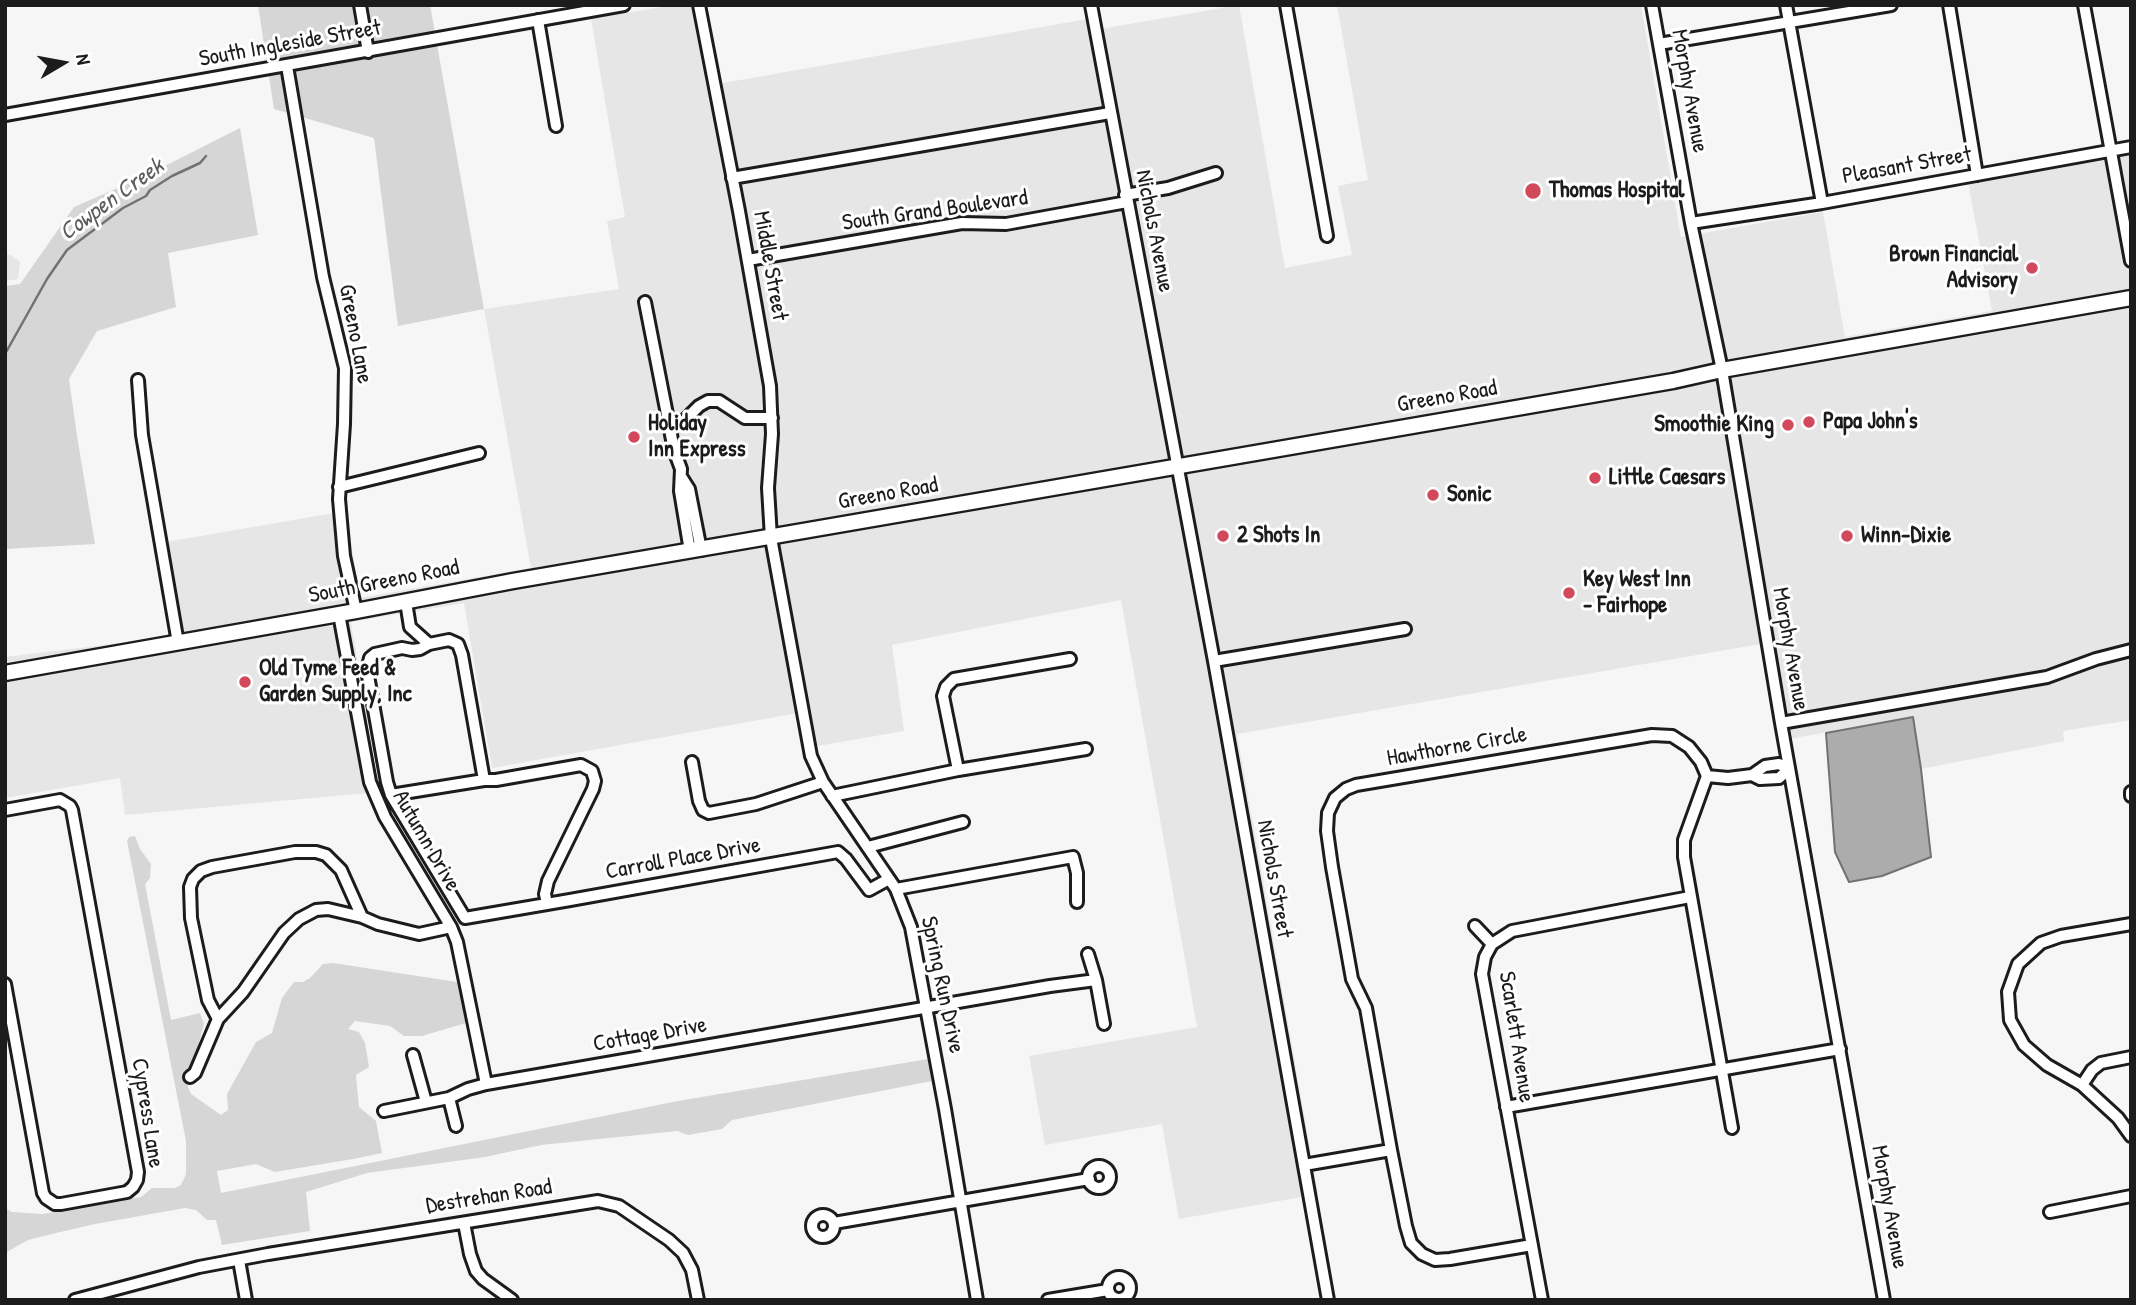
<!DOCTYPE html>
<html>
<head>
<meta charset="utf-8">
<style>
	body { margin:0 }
	#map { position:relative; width:2136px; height:1305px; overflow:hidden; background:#f6f6f6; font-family:"Patrick Hand",sans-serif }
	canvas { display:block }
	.frame { position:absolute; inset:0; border:7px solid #1c1c1c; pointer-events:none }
	.north { position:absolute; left:28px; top:28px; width:70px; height:70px; -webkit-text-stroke:5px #fff; paint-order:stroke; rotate:80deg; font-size:19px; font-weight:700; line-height:28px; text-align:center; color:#1c1c1c }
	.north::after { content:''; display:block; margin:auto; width:24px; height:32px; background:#1c1c1c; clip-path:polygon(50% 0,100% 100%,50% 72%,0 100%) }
</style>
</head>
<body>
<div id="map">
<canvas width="2136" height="1305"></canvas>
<div class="frame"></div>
<div class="north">N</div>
</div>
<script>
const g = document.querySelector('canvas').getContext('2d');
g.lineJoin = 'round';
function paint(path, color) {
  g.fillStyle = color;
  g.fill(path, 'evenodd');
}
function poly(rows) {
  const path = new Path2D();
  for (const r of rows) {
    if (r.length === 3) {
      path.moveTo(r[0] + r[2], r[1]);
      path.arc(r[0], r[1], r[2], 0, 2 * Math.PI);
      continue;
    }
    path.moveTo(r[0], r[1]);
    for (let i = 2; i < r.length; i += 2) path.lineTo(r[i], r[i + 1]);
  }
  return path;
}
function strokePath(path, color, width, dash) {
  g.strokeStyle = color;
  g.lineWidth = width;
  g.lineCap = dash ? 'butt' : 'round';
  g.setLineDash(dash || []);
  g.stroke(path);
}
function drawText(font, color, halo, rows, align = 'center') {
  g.font = font + ' "Patrick Hand",sans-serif';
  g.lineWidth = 6;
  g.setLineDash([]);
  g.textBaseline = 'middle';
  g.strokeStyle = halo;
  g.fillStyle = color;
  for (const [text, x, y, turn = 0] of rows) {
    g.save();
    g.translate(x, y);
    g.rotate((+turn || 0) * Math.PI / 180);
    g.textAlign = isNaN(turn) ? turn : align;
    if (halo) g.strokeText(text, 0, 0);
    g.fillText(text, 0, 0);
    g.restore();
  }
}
const built = poly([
	[674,5,691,5,706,86,1099,17,1101,29,1239,5,1285,268,1352,255,1338,186,1368,180,1337,5,1641,5,1681,237,1823,212,1845,337,1992,311,1968,182,2131,151,2131,720,2063,731,2064,741,1921,769,1912,717,1778,741,1761,644,1237,734,1318,1194,1179,1219,1162,1124,1045,1145,1029,1056,1197,1027,1121,600,892,645,904,731,806,748,798,713,492,768,464,603,351,622,379,792,125,815,120,778,5,798,5,657,170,637,154,544,346,511,360,598,531,568,484,309,619,289,607,221,625,217,591,19],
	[5,254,11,255,20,262,18,279,5,281]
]);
const green = poly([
	[258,5,430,5,484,309,398,326,374,138,274,109],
	[240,128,258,235,168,253,176,307,97,331,69,379,77,436,95,544,5,549,5,286,20,284,74,207,145,176],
	[135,836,140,849,151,864,150,878,145,884,171,1020,200,1013,204,1024,192,1068,186,1082,191,1094,221,1115,228,1110,227,1094,256,1042,272,1033,282,998,294,982,303,982,310,978,323,964,333,963,457,982,466,1023,422,1036,404,1036,390,1026,355,1021,348,1029,359,1032,365,1043,369,1067,356,1075,359,1107,376,1121,382,1153,353,1159,275,1172,256,1164,217,1171,221,1193,678,1101,928,1059,932,1081,732,1120,722,1129,688,1135,677,1131,541,1145,485,1157,367,1173,306,1192,310,1231,222,1245,216,1220,207,1220,196,1210,185,1208,95,1224,56,1233,28,1240,5,1253,5,1208,12,1212,43,1214,141,1197,152,1188,175,1188,181,1185,186,1174,186,1141,127,841,129,837]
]);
const water = poly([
	[1913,717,1921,769,1931,857,1882,876,1849,882,1835,852,1826,733,1913,717]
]);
const stream = poly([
	[5,354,47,279,67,250,123,208,146,196,150,190,172,176,200,163,206,156]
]);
const minor = poly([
	[360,5,368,52],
	[699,5,739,211,770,386,772,434,768,488,771,538,811,756,823,782,896,889,911,927,945,1109,977,1300],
	[1091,5,1214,661,1328,1300],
	[1286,5,1327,236],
	[1652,5,1691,223,1722,370,1781,723,1884,1300],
	[1786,5,1822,203],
	[1949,5,1977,175],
	[2084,5,2131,261],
	[538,20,556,126],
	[1659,44,1891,5],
	[287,66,323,277,345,368,344,424,339,499,344,556,356,611],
	[5,115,624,5],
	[732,178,1110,113],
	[1125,195,1168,188,1216,173],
	[1691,223,1822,203,2131,147],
	[748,260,962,223,1006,224,1127,202],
	[645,302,674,450,681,469,680,491,690,551],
	[138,380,142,435,178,643],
	[669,426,682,423,699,406,708,401,719,401,745,418,772,418],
	[682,478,689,489,701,550],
	[339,487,479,453],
	[406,602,410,627,429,644],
	[339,614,370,782,385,817,451,927,457,942,486,1084],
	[1214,661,1405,629],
	[1781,723,2047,677,2096,659,2131,650],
	[692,762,699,801,703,810,709,813,756,804,823,782],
	[958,770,943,696,946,687,954,679,1070,659],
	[1707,776,1684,840,1684,857,1732,1128],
	[2131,792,2131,796],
	[391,795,484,780],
	[832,796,958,770,1086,749],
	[5,810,60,800,70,806,72,810,138,1172,137,1180,133,1187,127,1192,61,1204,55,1204,46,1198,43,1193,5,984],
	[868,847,963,822],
	[896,889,1073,857,1077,873,1077,902],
	[547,904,545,894,548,881,593,789,595,781,592,771,581,765,496,780,484,780,462,655,458,644,449,640,429,644,420,649,412,650,402,648,375,654,370,658,367,670,387,782,391,795,465,918,570,900,838,852,846,859,869,890,889,879],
	[2131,924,2061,936,2041,943,2018,964,2008,992,2010,1020,2024,1045,2047,1065,2082,1085,2118,1118,2131,1136],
	[1475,926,1492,944],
	[1088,954,1096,980,1104,1024],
	[218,1019,243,992,284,933,299,919,316,910,328,909,362,917],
	[413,1055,426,1102],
	[190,1077,195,1073,218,1019,208,1000,191,918,190,887,193,879,201,871,212,867,295,852,316,852,326,855,341,870,362,917,378,924,419,934,451,927],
	[2082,1085,2092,1070,2101,1063,2131,1057],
	[449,1098,456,1126],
	[1506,1107,1840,1049],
	[384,1111,449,1098,468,1089,486,1084,1050,986,1096,980],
	[1304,1165,1391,1150],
	[1099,1177,11],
	[2050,1212,2131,1196],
	[823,1226,11],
	[464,1223,470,1254,476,1271,483,1279,512,1300],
	[834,1223,1089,1179],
	[1532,1245,1450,1259,1435,1260,1422,1254,1411,1243,1406,1226,1391,1150,1366,1008,1352,979,1332,867,1327,831,1328,813,1335,798,1346,789,1356,785,1652,735,1672,736,1689,747,1701,762,1707,776,1728,778,1752,775,1760,779,1779,778,1789,769,1779,764,1765,766,1752,775],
	[239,1260,246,1300],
	[1119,1288,11],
	[75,1300,199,1267,268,1254,598,1201,619,1206,669,1240,683,1253,692,1270,698,1300],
	[1048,1300,1108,1290],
	[1542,1300,1482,974,1485,957,1492,944,1512,931,1690,897]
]);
const major = poly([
	[5,673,356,611,513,581,1673,381,1722,370,2131,298]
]);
const markers = [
	[1533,191,9,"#d1495b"],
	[2032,268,7,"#d1495b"],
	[1809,422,7,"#d1495b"],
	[1788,425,7,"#d1495b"],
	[634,437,7,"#d1495b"],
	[1595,478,7,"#d1495b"],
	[1433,495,7,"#d1495b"],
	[1223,536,7,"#d1495b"],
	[1847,536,7,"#d1495b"],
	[1569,593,7,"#d1495b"],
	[245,682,7,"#d1495b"]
];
const streetNames = [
	["South Ingleside Street",290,44,-10],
	["Morphy Avenue",1689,91,80],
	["Pleasant Street",1907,166,-10],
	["South Grand Boulevard",935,211,-8],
	["Nichols Avenue",1154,231,79],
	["Middle Street",770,266,80],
	["Greeno Lane",355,334,79],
	["Greeno Road",1447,397,-10],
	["Greeno Road",888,494,-10],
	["South Greeno Road",384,582,-11],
	["Morphy Avenue",1790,649,80],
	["Hawthorne Circle",1457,747,-10],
	["Autumn Drive",426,841,60],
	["Carroll Place Drive",683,859,-10],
	["Nichols Street",1274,879,80],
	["Spring Run Drive",942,985,78],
	["Cottage Drive",650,1035,-10],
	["Scarlett Avenue",1516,1037,81],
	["Cypress Lane",147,1113,81],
	["Destrehan Road",489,1197,-9],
	["Morphy Avenue",1889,1207,80]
];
const poiNames = [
	["Thomas Hospital",1549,191],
	["Brown Financial",2018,255,"right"],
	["Advisory",2018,281,"right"],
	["Papa John's",1823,422],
	["Holiday",648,424],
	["Inn Express",648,450],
	["Smoothie King",1774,425,"right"],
	["Little Caesars",1609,478],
	["Sonic",1447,495],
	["2 Shots In",1237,536],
	["Winn-Dixie",1861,536],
	["Key West Inn",1583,580],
	["- Fairhope",1583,606],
	["Old Tyme Feed &",259,669],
	["Garden Supply, Inc",259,695]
];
const waterNames = [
	["Cowpen Creek",112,200,-36]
];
paint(built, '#e6e6e6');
paint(green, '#d6d6d6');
paint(water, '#acacac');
strokePath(water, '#727272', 2);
strokePath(stream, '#727272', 2.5);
strokePath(minor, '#1c1c1c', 16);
strokePath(major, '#1c1c1c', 19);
strokePath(minor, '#fff', 10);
strokePath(major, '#fff', 14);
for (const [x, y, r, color] of markers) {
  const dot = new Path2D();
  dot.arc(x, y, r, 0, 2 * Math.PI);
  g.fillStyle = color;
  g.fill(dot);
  strokePath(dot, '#fff', 2.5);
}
drawText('23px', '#1c1c1c', '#fff', streetNames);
drawText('bold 23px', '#1c1c1c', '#fff', poiNames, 'left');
drawText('italic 24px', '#5d5d5d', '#fff', waterNames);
</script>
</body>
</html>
